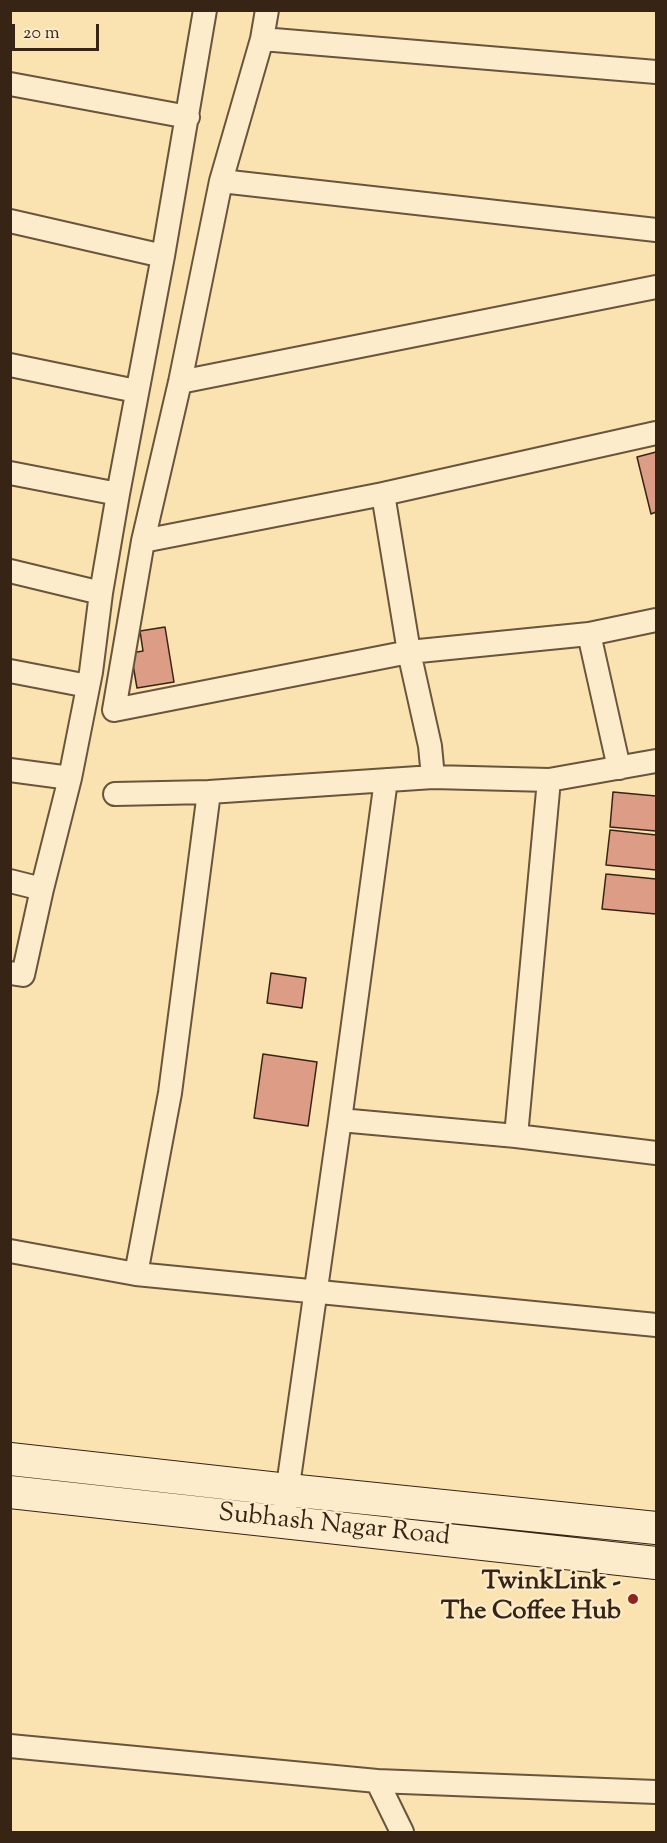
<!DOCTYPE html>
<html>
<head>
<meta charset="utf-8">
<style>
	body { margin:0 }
	#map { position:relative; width:667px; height:1843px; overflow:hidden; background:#fbe2b1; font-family:"Sorts Mill Goudy",serif }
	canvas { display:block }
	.frame { position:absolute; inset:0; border:12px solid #382415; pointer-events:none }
	.scale { position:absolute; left:12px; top:24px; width:87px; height:27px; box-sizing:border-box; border:3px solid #382415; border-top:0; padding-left:8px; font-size:18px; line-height:21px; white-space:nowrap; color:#382415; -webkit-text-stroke:4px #fceccc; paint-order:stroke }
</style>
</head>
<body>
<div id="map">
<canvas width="667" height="1843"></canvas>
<div class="frame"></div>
<div class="scale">20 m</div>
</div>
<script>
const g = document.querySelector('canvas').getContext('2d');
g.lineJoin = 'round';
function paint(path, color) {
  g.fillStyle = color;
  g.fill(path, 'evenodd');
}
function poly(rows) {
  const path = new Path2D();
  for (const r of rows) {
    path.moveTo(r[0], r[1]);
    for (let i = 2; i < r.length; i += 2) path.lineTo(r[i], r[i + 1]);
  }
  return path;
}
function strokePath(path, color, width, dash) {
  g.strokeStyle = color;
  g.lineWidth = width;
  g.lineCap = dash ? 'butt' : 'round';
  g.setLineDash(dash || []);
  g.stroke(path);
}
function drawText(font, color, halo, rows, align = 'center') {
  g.font = font + ' "Sorts Mill Goudy",serif';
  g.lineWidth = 4.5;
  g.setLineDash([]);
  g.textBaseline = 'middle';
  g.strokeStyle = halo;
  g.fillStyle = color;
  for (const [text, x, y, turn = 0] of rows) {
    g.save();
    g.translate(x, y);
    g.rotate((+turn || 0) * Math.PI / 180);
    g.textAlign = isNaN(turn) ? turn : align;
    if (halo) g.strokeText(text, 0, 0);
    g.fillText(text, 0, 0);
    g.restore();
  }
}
const building = poly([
	[656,452,656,512,651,514,637,457,656,452],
	[165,627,174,682,137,688,131,653,143,651,140,631,165,627],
	[613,792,656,796,656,831,610,827,613,792],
	[610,830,656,835,656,870,606,865,610,830],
	[606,874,656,879,656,914,602,909,606,874],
	[271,973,306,978,302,1008,267,1003,271,973],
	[263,1054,317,1062,308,1126,254,1118,263,1054]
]);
const street = poly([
	[267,10,262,39,221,181,180,382,143,541,114,710,409,652,589,634,656,620],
	[262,39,656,72],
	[10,84,188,117],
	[221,181,656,230],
	[10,221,163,256],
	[10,365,136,391],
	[180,382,656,287],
	[10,473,118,494],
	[143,541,383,494],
	[10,571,101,593],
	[589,634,619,768],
	[10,671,88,686],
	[656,761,549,780,433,777,209,792,170,1093,136,1274,656,1325],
	[10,770,70,778],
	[433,777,430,746,409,652,383,494,656,433],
	[386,780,340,1120,516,1136,656,1153],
	[115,794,209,792],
	[10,881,42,889],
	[10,973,23,975,42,889,70,778,91,672,101,593,118,494,163,256,205,10],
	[516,1136,549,780],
	[10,1251,136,1274],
	[283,1521,340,1120],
	[10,1746,377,1781,402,1832],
	[377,1781,656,1792]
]);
const secondary = poly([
	[10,1459,288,1490,656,1528],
	[10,1492,656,1563]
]);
const markers = [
	[633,1599,6,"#8f2418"]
];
const streetNames = [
	["Subhash Nagar Road",334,1527,6]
];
const poiNames = [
	["TwinkLink -",621,1584],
	["The Coffee Hub",621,1614]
];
paint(building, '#dc9c86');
strokePath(building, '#382415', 1.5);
strokePath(street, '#69543c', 26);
strokePath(secondary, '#382415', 34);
strokePath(street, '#fceccc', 22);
strokePath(secondary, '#fceccc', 32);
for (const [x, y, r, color] of markers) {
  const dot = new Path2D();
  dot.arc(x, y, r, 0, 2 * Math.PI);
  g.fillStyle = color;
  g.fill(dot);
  strokePath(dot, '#fceccc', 2);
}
drawText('26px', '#382415', '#fceccc', streetNames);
drawText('bold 26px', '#382415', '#fceccc', poiNames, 'right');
</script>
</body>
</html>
